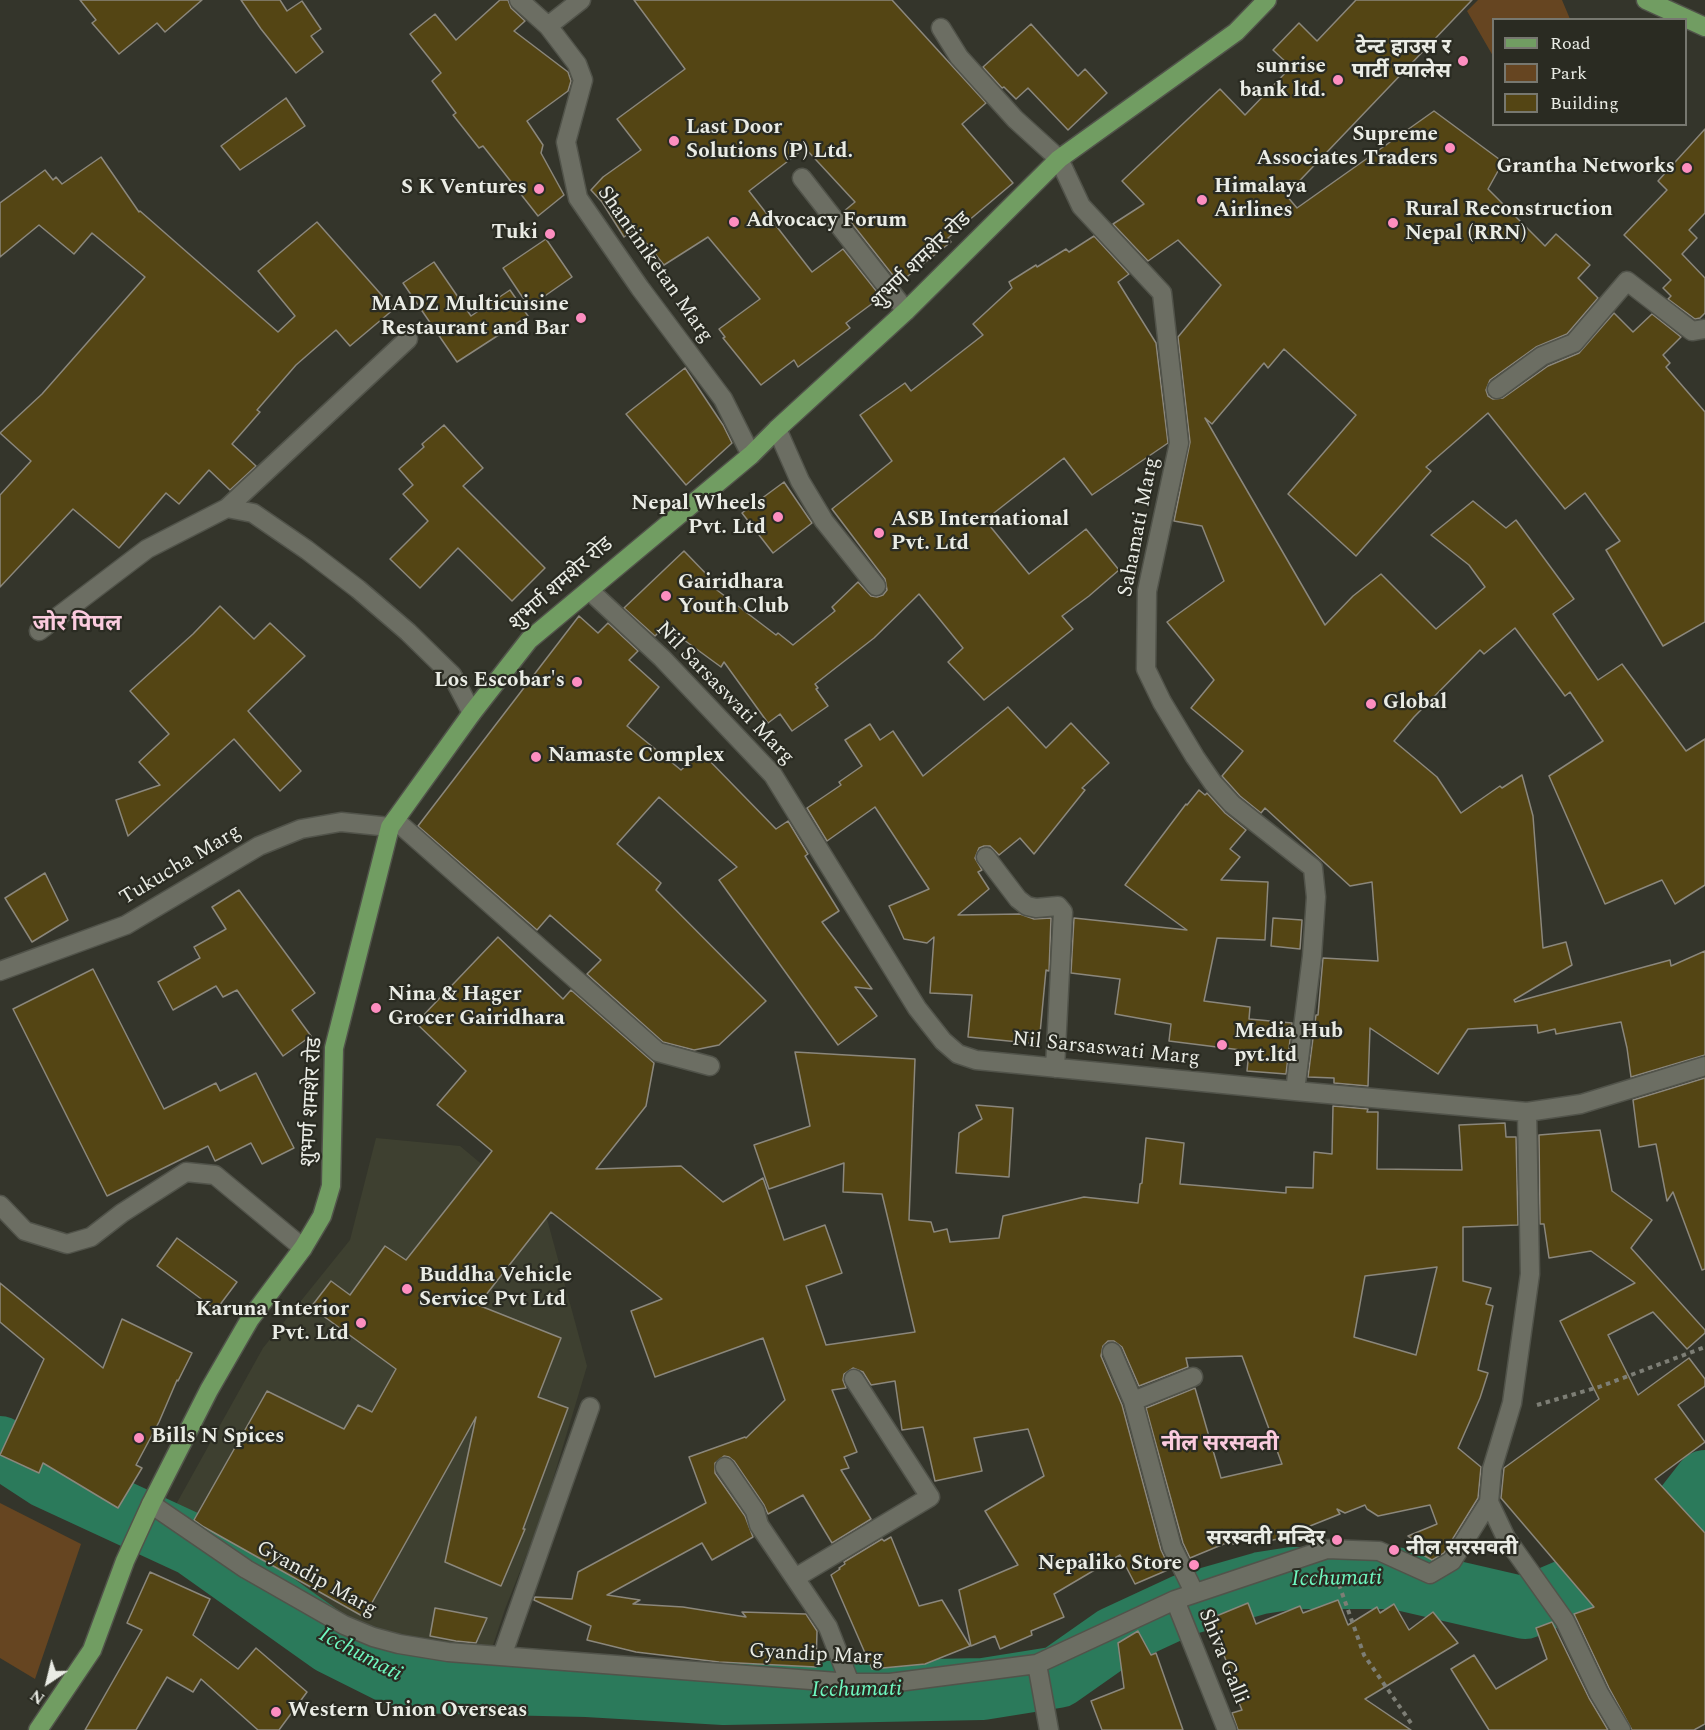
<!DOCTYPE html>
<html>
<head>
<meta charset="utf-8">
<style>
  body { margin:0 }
  #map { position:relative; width:1705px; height:1730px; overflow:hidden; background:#34352b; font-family:Spectral,serif }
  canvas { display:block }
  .legend { position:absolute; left:1492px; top:18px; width:195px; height:108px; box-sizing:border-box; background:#2a2b22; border:2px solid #777870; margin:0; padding:8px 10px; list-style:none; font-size:18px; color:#eaece5 }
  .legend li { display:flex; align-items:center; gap:12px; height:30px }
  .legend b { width:30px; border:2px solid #777870 }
  .north { position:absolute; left:18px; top:1652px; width:60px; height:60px; -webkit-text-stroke:4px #2a2b22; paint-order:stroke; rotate:215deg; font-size:16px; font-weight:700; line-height:24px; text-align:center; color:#eaece5 }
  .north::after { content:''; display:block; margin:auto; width:21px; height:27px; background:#eaece5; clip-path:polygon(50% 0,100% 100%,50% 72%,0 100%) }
</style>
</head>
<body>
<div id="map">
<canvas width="1705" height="1730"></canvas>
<ul class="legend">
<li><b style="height:8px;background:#719d62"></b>Road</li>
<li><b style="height:16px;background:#664521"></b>Park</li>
<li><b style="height:16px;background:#544514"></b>Building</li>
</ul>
<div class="north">N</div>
</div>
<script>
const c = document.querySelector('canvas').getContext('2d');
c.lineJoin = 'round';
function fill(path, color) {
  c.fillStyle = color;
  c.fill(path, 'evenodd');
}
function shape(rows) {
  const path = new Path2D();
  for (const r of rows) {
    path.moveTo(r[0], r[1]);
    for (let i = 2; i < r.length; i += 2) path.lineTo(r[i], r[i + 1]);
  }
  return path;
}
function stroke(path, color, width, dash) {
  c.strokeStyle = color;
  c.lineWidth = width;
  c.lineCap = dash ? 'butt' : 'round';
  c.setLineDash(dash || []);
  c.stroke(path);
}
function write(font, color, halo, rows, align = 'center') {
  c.font = font + ' Spectral,"Noto Sans Devanagari",serif';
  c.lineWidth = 4.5;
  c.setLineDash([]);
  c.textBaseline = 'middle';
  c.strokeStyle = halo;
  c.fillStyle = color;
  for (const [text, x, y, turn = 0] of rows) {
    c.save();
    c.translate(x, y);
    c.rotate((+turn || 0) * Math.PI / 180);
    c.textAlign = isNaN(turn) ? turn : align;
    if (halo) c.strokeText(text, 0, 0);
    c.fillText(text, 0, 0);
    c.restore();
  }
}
fill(shape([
  [376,1138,460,1146,547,1219,587,1366,542,1516,505,1609,490,1654,375,1647,169,1517,263,1348,350,1240]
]), '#3e4030');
fill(shape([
  [1478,0,1562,0,1570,19,1494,20,1493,56,1467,11],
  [0,1503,81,1544,35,1679,0,1658]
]), '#664521');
stroke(shape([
  [0,1447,46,1477,193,1545,331,1643,409,1682,587,1686,724,1694,983,1689,1058,1677,1115,1637,1184,1605,1261,1583,1293,1578,1395,1578,1525,1608,1593,1579,1659,1540,1705,1481]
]), '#2b7a5b', 62);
const building = shape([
  [80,0,202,0,165,32,157,23,119,54,92,23,96,20,80,0],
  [241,0,280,0,287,11,302,1,321,29,311,36,323,52,296,73,261,29,241,0],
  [500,0,508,0,511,8,525,21,514,31,568,72,571,81,568,91,527,121,543,145,541,153,564,195,538,216,483,146,479,148,453,115,456,113,432,81,441,73,410,34,435,14,456,40,500,0],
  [634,0,892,0,986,103,962,124,1013,183,948,238,951,242,899,283,843,212,855,202,805,148,749,191,812,272,843,249,881,297,846,323,850,328,798,367,794,360,761,385,723,338,725,337,719,329,760,299,708,237,664,265,635,229,624,237,602,202,591,190,603,177,641,150,617,119,685,69,634,0],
  [1356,0,1472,0,1286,195,1297,208,1434,111,1503,162,1488,189,1545,246,1556,234,1590,265,1578,278,1598,298,1567,334,1536,347,1490,380,1486,390,1488,396,1493,399,1503,398,1548,366,1579,353,1614,313,1633,332,1652,314,1681,337,1663,355,1670,363,1666,367,1705,412,1705,622,1663,646,1606,550,1620,541,1585,493,1565,509,1488,413,1426,467,1431,471,1356,556,1288,494,1356,415,1284,349,1268,368,1264,363,1212,424,1205,418,1325,625,1353,596,1381,574,1436,629,1485,587,1469,565,1431,535,1473,501,1506,528,1516,520,1574,599,1553,614,1598,680,1622,664,1686,751,1705,739,1705,885,1675,904,1662,880,1605,904,1549,776,1603,741,1570,692,1565,696,1515,628,1484,654,1480,650,1414,717,1394,741,1437,777,1461,813,1500,786,1502,788,1522,775,1533,816,1543,948,1566,942,1572,965,1514,1000,1515,1002,1670,960,1671,966,1705,951,1705,1055,1631,1077,1627,1048,1621,1022,1556,1034,1555,1029,1538,1033,1537,1025,1468,1029,1438,1074,1370,1028,1368,1086,1334,1083,1334,1078,1308,1077,1316,1015,1318,1015,1323,958,1378,961,1372,882,1350,886,1265,808,1261,813,1240,796,1222,776,1243,751,1191,708,1214,680,1167,622,1224,581,1202,526,1174,521,1190,442,1178,337,1221,285,1178,240,1148,261,1113,224,1144,204,1122,181,1220,89,1245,115,1291,67,1273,50,1299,23,1317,41,1356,0],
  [1031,24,1078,76,1085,69,1107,93,1068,130,1028,88,1016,99,1004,87,1002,88,983,67,1031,24],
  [286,98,305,126,240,170,221,146,286,98],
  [1705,129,1705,213,1689,230,1697,238,1682,254,1705,278,1705,313,1700,318,1695,319,1668,299,1671,296,1663,288,1671,280,1624,235,1667,190,1658,181,1705,129],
  [101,157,139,212,140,211,278,332,295,316,258,271,317,222,394,309,350,346,336,330,296,365,257,410,260,412,232,444,256,466,230,490,209,470,179,504,166,493,119,548,73,509,0,587,0,495,31,461,0,433,42,394,145,277,92,233,74,254,39,225,0,257,0,203,45,170,53,180,56,177,62,184,101,157],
  [1094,236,1129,274,1118,282,1156,343,1168,443,1092,495,1064,458,985,520,1029,574,1086,529,1119,570,1089,596,1062,616,1073,629,984,700,948,662,963,648,919,594,874,638,815,684,818,688,816,689,828,706,792,731,780,714,768,723,724,662,721,667,665,626,655,636,624,608,684,551,713,581,709,584,776,635,778,633,793,645,835,611,832,607,858,582,871,596,877,597,883,595,887,590,885,579,832,509,892,461,860,415,905,383,911,391,983,335,973,324,1012,288,1009,282,1036,265,1037,267,1066,249,1069,252,1094,236],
  [546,239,572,277,529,307,503,268,546,239],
  [434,262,471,316,510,290,528,316,457,362,403,283,434,262],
  [685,368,723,425,732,443,686,485,626,414,685,368],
  [444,425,483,468,463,486,545,568,512,601,458,548,420,588,390,559,428,521,403,494,413,485,399,469,424,447,422,444,444,425],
  [784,482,812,523,773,553,742,513,784,482],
  [220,606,254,639,270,623,305,656,248,711,301,771,280,791,234,739,128,836,116,800,160,785,139,762,169,734,130,691,193,634,220,606],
  [579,616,598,633,608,623,638,651,629,660,659,687,627,726,681,770,701,752,776,829,788,821,808,854,805,856,839,911,822,922,872,989,855,987,877,1016,838,1045,719,880,737,867,659,797,617,844,661,883,656,890,766,1001,719,1045,694,1050,663,1042,587,974,601,960,550,915,537,930,418,826,579,616],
  [1008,707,1046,748,1071,723,1109,763,1082,788,1085,790,1034,854,1020,838,999,855,990,846,984,846,979,848,975,858,982,870,978,872,989,889,958,915,1020,914,1034,919,1051,918,1049,971,1046,970,1039,1044,968,1037,972,995,930,993,934,937,927,943,904,939,889,906,929,889,875,807,827,841,807,808,841,785,839,782,862,766,845,740,870,724,880,740,893,731,923,776,1008,707],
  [1199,790,1205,795,1207,793,1225,813,1246,830,1230,849,1240,857,1221,880,1268,882,1265,940,1217,938,1204,1001,1250,1007,1249,1019,1292,1023,1286,1074,1247,1071,1249,1051,1169,1041,1171,1024,1115,1014,1120,979,1071,973,1074,918,1187,930,1125,885,1186,804,1187,805,1199,790],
  [45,873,68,920,32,942,5,898,45,873],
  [239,890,315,993,292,1010,311,1036,283,1056,237,990,223,997,216,986,173,1010,158,982,200,958,194,947,226,929,212,907,239,890],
  [1273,918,1302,920,1300,949,1271,946,1273,918],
  [498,937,563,999,571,990,654,1063,646,1106,596,1169,681,1166,723,1202,763,1178,784,1240,825,1225,842,1273,806,1286,826,1345,915,1332,882,1194,843,1192,844,1163,769,1189,754,1145,810,1126,795,1052,915,1059,909,1220,931,1222,934,1232,947,1229,950,1242,999,1238,1003,1216,1084,1197,1138,1203,1140,1184,1142,1183,1146,1138,1184,1143,1180,1184,1286,1193,1286,1187,1313,1188,1314,1152,1332,1154,1333,1106,1368,1109,1367,1112,1378,1112,1377,1169,1462,1170,1459,1125,1505,1123,1506,1137,1516,1137,1518,1225,1463,1227,1463,1281,1491,1288,1486,1304,1493,1306,1478,1370,1488,1373,1480,1398,1458,1448,1481,1467,1478,1498,1444,1553,1432,1560,1418,1552,1422,1545,1408,1536,1437,1524,1430,1505,1378,1516,1367,1509,1365,1505,1345,1513,1337,1509,1340,1514,1310,1526,1312,1531,1260,1543,1249,1543,1248,1539,1233,1544,1231,1541,1190,1558,1183,1543,1146,1408,1195,1388,1221,1478,1282,1464,1242,1356,1186,1358,1188,1367,1139,1386,1122,1347,1114,1341,1108,1341,1103,1346,1101,1356,1122,1405,1161,1550,1170,1569,1135,1584,1120,1555,1054,1594,1064,1617,1031,1631,1032,1635,1000,1649,995,1636,971,1646,959,1590,1018,1565,985,1511,1044,1476,1028,1429,974,1438,982,1471,935,1481,923,1427,902,1430,895,1381,871,1385,863,1372,853,1368,844,1374,843,1380,846,1388,832,1390,857,1452,844,1457,849,1468,841,1470,871,1519,832,1543,803,1495,768,1514,764,1505,734,1461,729,1457,724,1456,715,1463,715,1473,745,1516,753,1537,712,1560,702,1543,607,1595,640,1600,633,1604,683,1607,746,1617,742,1612,806,1614,817,1631,816,1667,719,1662,636,1652,587,1640,591,1626,534,1600,535,1597,572,1599,578,1572,706,1503,689,1457,745,1437,746,1438,785,1400,763,1338,655,1377,631,1311,662,1299,551,1212,478,1305,561,1338,538,1397,568,1408,523,1529,525,1529,501,1586,445,1562,476,1417,364,1617,204,1527,194,1520,267,1391,344,1429,358,1405,372,1412,396,1369,311,1307,331,1281,350,1295,385,1246,406,1260,492,1151,437,1105,466,1071,416,1023,498,937],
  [1437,1267,1416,1355,1354,1337,1365,1276,1437,1267],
  [93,969,164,1109,216,1083,220,1091,256,1073,294,1148,262,1164,251,1143,215,1161,208,1146,107,1196,13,1009,93,969],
  [1705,1078,1705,1269,1702,1270,1673,1192,1667,1201,1656,1144,1639,1147,1633,1100,1705,1078],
  [976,1105,1013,1108,1009,1177,956,1173,959,1133,982,1119,976,1105],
  [1600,1130,1612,1191,1652,1220,1631,1248,1705,1330,1705,1333,1687,1349,1653,1312,1608,1335,1638,1395,1689,1358,1705,1379,1705,1386,1678,1405,1705,1442,1655,1479,1705,1533,1705,1724,1694,1730,1632,1730,1609,1688,1574,1614,1594,1607,1501,1498,1504,1468,1599,1399,1560,1321,1635,1283,1591,1251,1549,1258,1544,1224,1540,1224,1539,1135,1600,1130],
  [177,1238,237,1282,216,1310,157,1266,177,1238],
  [0,1283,103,1368,122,1319,192,1353,178,1381,177,1380,159,1422,136,1465,142,1468,118,1508,43,1463,39,1473,0,1455,44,1359,0,1322,0,1283],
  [891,1537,919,1606,942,1600,970,1646,925,1664,872,1669,831,1575,840,1569,839,1568,845,1564,844,1562,882,1539,884,1541,891,1537],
  [150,1572,210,1599,193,1635,238,1669,256,1648,307,1692,279,1730,258,1730,201,1679,193,1692,167,1677,136,1730,85,1730,142,1630,127,1623,150,1572],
  [1338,1600,1348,1625,1377,1607,1380,1613,1394,1604,1409,1630,1433,1612,1458,1643,1365,1699,1411,1730,1238,1730,1232,1713,1242,1710,1230,1681,1234,1680,1209,1619,1248,1603,1256,1624,1300,1606,1303,1613,1338,1600],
  [435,1608,487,1618,476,1643,456,1641,430,1636,435,1608],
  [1552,1622,1589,1698,1608,1730,1489,1730,1451,1669,1474,1655,1496,1689,1547,1659,1536,1628,1552,1622],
  [1138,1631,1151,1655,1156,1653,1183,1730,1102,1730,1091,1701,1124,1688,1118,1643,1138,1631]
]);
fill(building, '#544514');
stroke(building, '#8b877c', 1.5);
const minor = shape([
  [519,0,548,26,577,64,583,80,566,142,578,198,640,288,723,399,751,455],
  [548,26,581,0],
  [941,28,959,57,1015,119,1059,159,1081,206,1162,293,1179,443,1147,591,1146,669,1162,702,1195,757,1213,783,1232,804,1313,868,1316,897,1312,956,1295,1091],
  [802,178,906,311],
  [1497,389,1542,356,1574,343,1627,281,1692,331,1705,329],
  [777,429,800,481,824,521,876,586],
  [227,508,408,339],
  [589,590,662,658,773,775,917,1008,943,1041,958,1054,976,1060,1295,1091,1527,1112,1530,1274,1512,1403,1492,1469,1489,1502,1506,1538,1565,1621,1599,1693,1621,1730],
  [39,631,147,549,227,508,253,513,307,550,358,589,408,632,452,675,472,713],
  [395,820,658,1052,710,1066],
  [986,857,1018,899,1027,906,1036,908,1058,906,1063,912,1055,1068],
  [0,971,126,925,259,846,301,829,341,822,390,827],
  [1527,1112,1581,1104,1705,1066],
  [0,1205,25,1231,67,1244,91,1237,122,1213,186,1172,215,1175,303,1248],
  [1112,1352,1133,1401,1172,1547,1194,1592],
  [1133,1401,1193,1377],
  [725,1467,755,1511,759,1525,828,1627,850,1683],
  [151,1504,246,1569,344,1625,373,1637,399,1644,448,1652,850,1683,890,1683,1037,1664,1175,1600,1327,1549,1379,1551,1430,1574,1452,1561,1489,1502],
  [795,1578,930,1497,854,1379],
  [1175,1600,1227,1730],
  [502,1656,590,1407],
  [1037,1664,1049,1730]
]);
const major = shape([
  [1646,0,1705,27],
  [38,1730,92,1650,125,1561,151,1504,209,1390,250,1319,303,1248,322,1216,331,1186,334,1048,390,827,395,820,472,713,529,640,751,455,777,429,906,311,1059,159,1236,32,1267,0]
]);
stroke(minor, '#51534a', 21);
stroke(major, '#51534a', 21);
stroke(shape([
  [1537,1405,1599,1387,1705,1347],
  [1336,1576,1364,1655,1413,1726]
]), '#7d7e75', 4, [4.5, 4.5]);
stroke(minor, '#6c6e63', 18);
stroke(major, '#719d62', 18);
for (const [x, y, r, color] of [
  [1463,61,6,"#fd8ec0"],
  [1338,80,6,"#fd8ec0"],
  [674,141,6,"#fd8ec0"],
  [1450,148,6,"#fd8ec0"],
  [1687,168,6,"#fd8ec0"],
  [539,189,6,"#fd8ec0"],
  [1202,200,6,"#fd8ec0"],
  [734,222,6,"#fd8ec0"],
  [1393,223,6,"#fd8ec0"],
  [550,234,6,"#fd8ec0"],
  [581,318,6,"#fd8ec0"],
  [778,517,6,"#fd8ec0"],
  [879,533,6,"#fd8ec0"],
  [666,596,6,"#fd8ec0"],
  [577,682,6,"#fd8ec0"],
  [1371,704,6,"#fd8ec0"],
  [536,757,6,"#fd8ec0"],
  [376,1008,6,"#fd8ec0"],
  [1222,1045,6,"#fd8ec0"],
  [407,1289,6,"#fd8ec0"],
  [361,1323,6,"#fd8ec0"],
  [139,1438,6,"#fd8ec0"],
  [1337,1540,6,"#fd8ec0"],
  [1394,1550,6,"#fd8ec0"],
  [1194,1565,6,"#fd8ec0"],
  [276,1712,6,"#fd8ec0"]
]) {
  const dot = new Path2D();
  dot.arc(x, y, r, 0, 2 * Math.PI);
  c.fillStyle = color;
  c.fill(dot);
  stroke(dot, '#2a2b22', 2);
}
write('bold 21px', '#eaece5', '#2a2b22', [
  ["टेन्ट हाउस र",1451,49,"right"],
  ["पार्टी प्यालेस",1451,73,"right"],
  ["sunrise",1326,68,"right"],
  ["bank ltd.",1326,92,"right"],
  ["Last Door",686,129],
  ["Solutions (P) Ltd.",686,153],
  ["Supreme",1438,136,"right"],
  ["Associates Traders",1438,160,"right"],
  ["Grantha Networks",1675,168,"right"],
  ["Himalaya",1214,188],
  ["Airlines",1214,212],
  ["S K Ventures",527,189,"right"],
  ["Rural Reconstruction",1405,211],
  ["Nepal (RRN)",1405,235],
  ["Advocacy Forum",746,222],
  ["Tuki",538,234,"right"],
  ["MADZ Multicuisine",569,306,"right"],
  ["Restaurant and Bar",569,330,"right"],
  ["Nepal Wheels",766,505,"right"],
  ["Pvt. Ltd",766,529,"right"],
  ["ASB International",891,521],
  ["Pvt. Ltd",891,545],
  ["Gairidhara",678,584],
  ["Youth Club",678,608],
  ["Los Escobar's",565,682,"right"],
  ["Global",1383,704],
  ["Namaste Complex",548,757],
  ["Nina & Hager",388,996],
  ["Grocer Gairidhara",388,1020],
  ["Media Hub",1234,1033],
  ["pvt.ltd",1234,1057],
  ["Buddha Vehicle",419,1277],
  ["Service Pvt Ltd",419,1301],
  ["Karuna Interior",349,1311,"right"],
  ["Pvt. Ltd",349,1335,"right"],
  ["Bills N Spices",151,1438],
  ["सरस्वती मन्दिर",1325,1540,"right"],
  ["नील सरसवती",1406,1550],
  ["Nepaliko Store",1182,1565,"right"],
  ["Western Union Overseas",288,1712]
], 'left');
write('21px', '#eaece5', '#2a2b22', [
  ["शुभर्ण शमशेर रोड",922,262,-44],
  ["Shantiniketan Marg",654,265,55],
  ["Sahamati Marg",1140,527,-79],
  ["शुभर्ण शमशेर रोड",562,585,-41],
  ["Nil Sarsaswati Marg",724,694,46],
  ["Tukucha Marg",181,866,-31],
  ["Nil Sarsaswati Marg",1106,1050,6],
  ["शुभर्ण शमशेर रोड",313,1102,-87],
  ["Gyandip Marg",316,1580,29],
  ["Gyandip Marg",816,1656,3],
  ["Shiva Galli",1222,1657,68]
]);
write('bold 22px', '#fbcbde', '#2a2b22', [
  ["जोर पिपल",77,626],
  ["नील सरसवती",1220,1446]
]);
write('italic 22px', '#6ff8c0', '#2a2b22', [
  ["Icchumati",1337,1580,-1],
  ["Icchumati",360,1656,28],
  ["Icchumati",857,1691,-1]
]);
</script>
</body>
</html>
